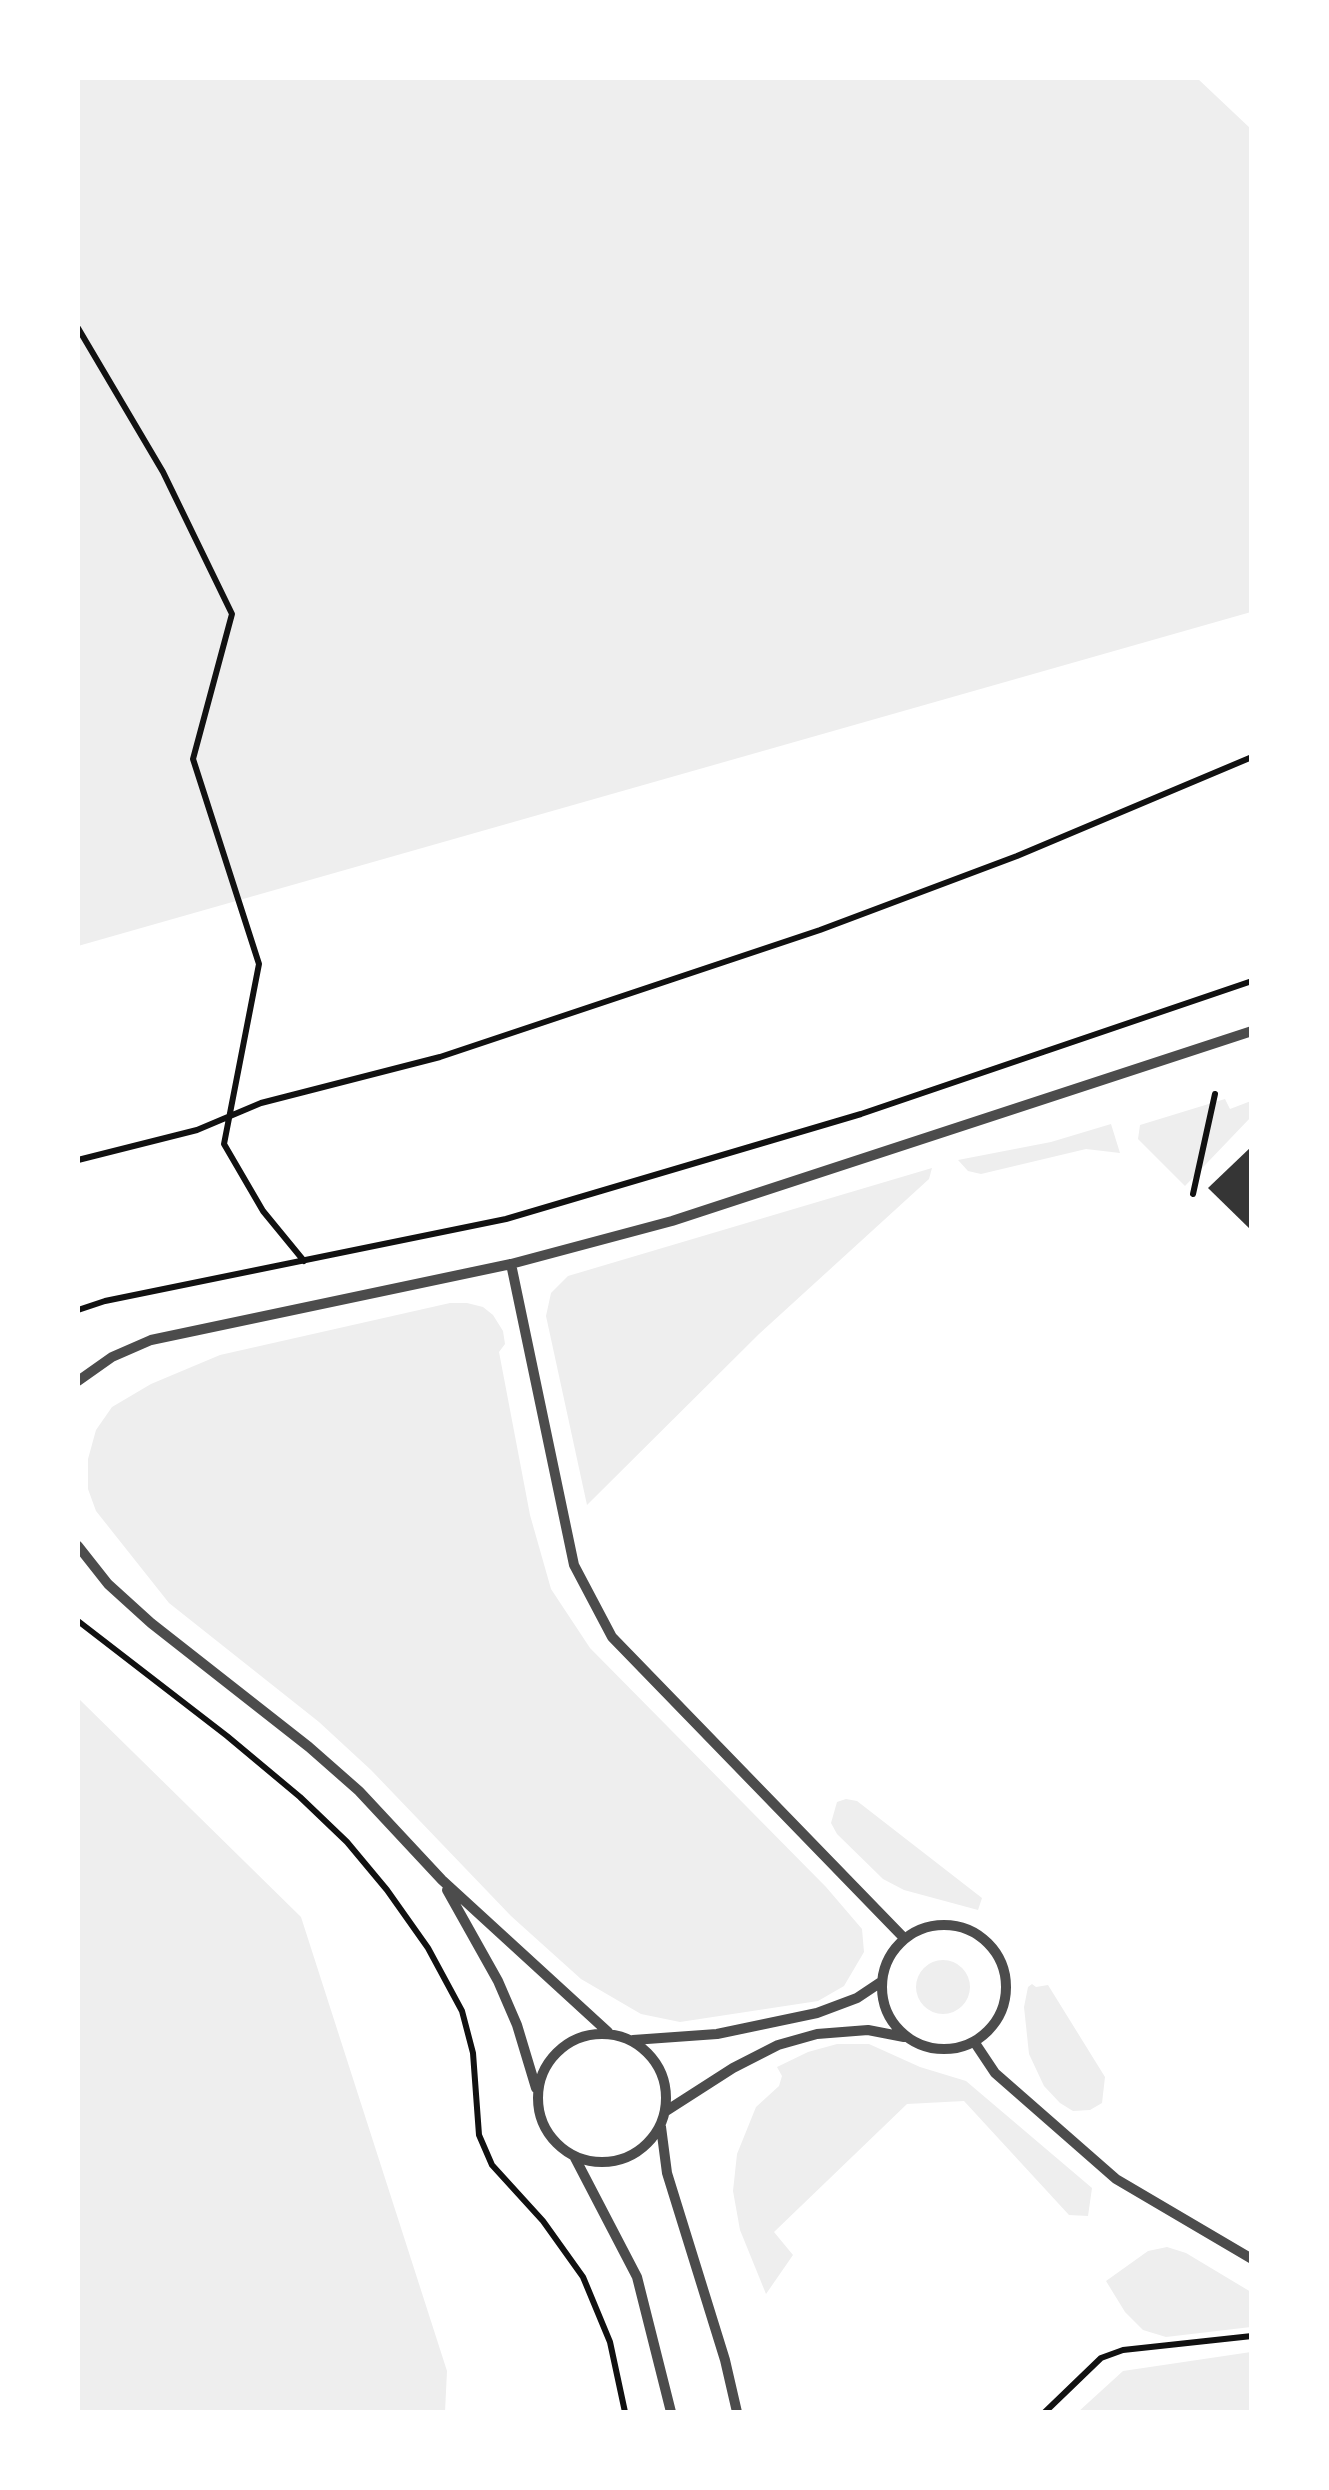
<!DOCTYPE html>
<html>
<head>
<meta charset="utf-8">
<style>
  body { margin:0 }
  #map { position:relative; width:1329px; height:2490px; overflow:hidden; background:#fff; font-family:"Libre Baskerville",serif }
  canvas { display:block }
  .frame { position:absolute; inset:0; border:80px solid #fff; pointer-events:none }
</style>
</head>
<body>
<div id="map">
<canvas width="1329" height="2490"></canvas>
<div class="frame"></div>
</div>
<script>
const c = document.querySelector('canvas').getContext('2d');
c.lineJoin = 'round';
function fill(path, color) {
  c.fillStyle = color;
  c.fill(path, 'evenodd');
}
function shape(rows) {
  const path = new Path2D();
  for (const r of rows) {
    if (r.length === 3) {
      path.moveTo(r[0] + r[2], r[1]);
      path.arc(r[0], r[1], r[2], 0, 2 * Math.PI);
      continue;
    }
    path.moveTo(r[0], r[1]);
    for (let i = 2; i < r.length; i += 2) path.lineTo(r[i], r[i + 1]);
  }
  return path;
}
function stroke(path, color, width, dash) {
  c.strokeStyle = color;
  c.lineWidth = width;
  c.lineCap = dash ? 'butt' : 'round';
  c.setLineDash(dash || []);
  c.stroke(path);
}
fill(shape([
  [78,78,1197,78,1251,129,1251,612,78,946],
  [1225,1099,1230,1109,1251,1101,1251,1117,1185,1186,1138,1139,1140,1125],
  [1111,1124,1120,1153,1086,1149,981,1174,968,1171,958,1160,1051,1142],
  [932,1168,929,1179,759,1334,587,1505,546,1316,551,1293,568,1276],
  [450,1303,467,1303,483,1307,493,1315,503,1331,505,1344,499,1352,530,1515,551,1589,590,1648,826,1887,862,1929,864,1952,844,1986,818,2001,680,2022,641,2014,581,1979,511,1916,371,1770,319,1722,169,1603,96,1511,88,1489,88,1459,96,1430,112,1407,151,1384,220,1355],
  [78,1698,301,1917,447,2371,445,2412,78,2412],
  [846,1799,857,1801,982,1898,978,1910,904,1890,883,1879,837,1834,831,1823,837,1802],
  [943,1987,27],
  [1032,1984,1036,1987,1048,1985,1105,2077,1102,2103,1090,2110,1073,2111,1060,2103,1044,2086,1029,2054,1024,2007,1028,1987],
  [837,2044,869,2044,920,2067,966,2081,1092,2188,1088,2216,1069,2215,964,2101,907,2104,774,2232,793,2255,766,2294,740,2230,733,2191,737,2154,756,2107,779,2086,782,2076,777,2067,808,2052],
  [1167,2247,1186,2253,1251,2292,1251,2327,1166,2337,1143,2330,1125,2312,1106,2281,1148,2251],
  [1251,2352,1251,2412,1078,2412,1123,2371]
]), '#eee');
fill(shape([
  [1252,1146,1252,1231,1208,1188]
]), '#353535');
stroke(shape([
  [78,328,163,472,232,614,193,759,259,964,224,1144,263,1211,304,1261],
  [78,1160,197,1130,261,1103,440,1057,820,930,1017,856,1252,757],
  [1193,1194,1215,1094],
  [78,1310,105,1301,506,1219,861,1114,1252,981],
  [78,1621,227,1736,300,1797,347,1842,387,1890,428,1948,462,2011,473,2053,479,2135,492,2165,543,2221,583,2277,610,2342,625,2412],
  [1045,2412,1101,2358,1123,2350,1252,2336]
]), '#111', 6);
stroke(shape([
  [511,1264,574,1565,612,1637,904,1938],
  [78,1381,112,1357,151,1340,511,1264,672,1221,1252,1031],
  [78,1546,108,1584,151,1623,309,1747,359,1791,442,1880,608,2032],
  [447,1890,498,1981,517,2025,536,2088],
  [944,1987,62],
  [602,2098,64],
  [633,2040,717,2034,817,2013,857,1998,881,1982],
  [975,2043,995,2073,1116,2179,1252,2259],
  [666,2111,733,2068,778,2045,817,2034,868,2030,904,2037],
  [661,2127,667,2173,725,2360,737,2412],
  [574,2156,637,2277,671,2412]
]), '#4c4c4c', 10);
</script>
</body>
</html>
